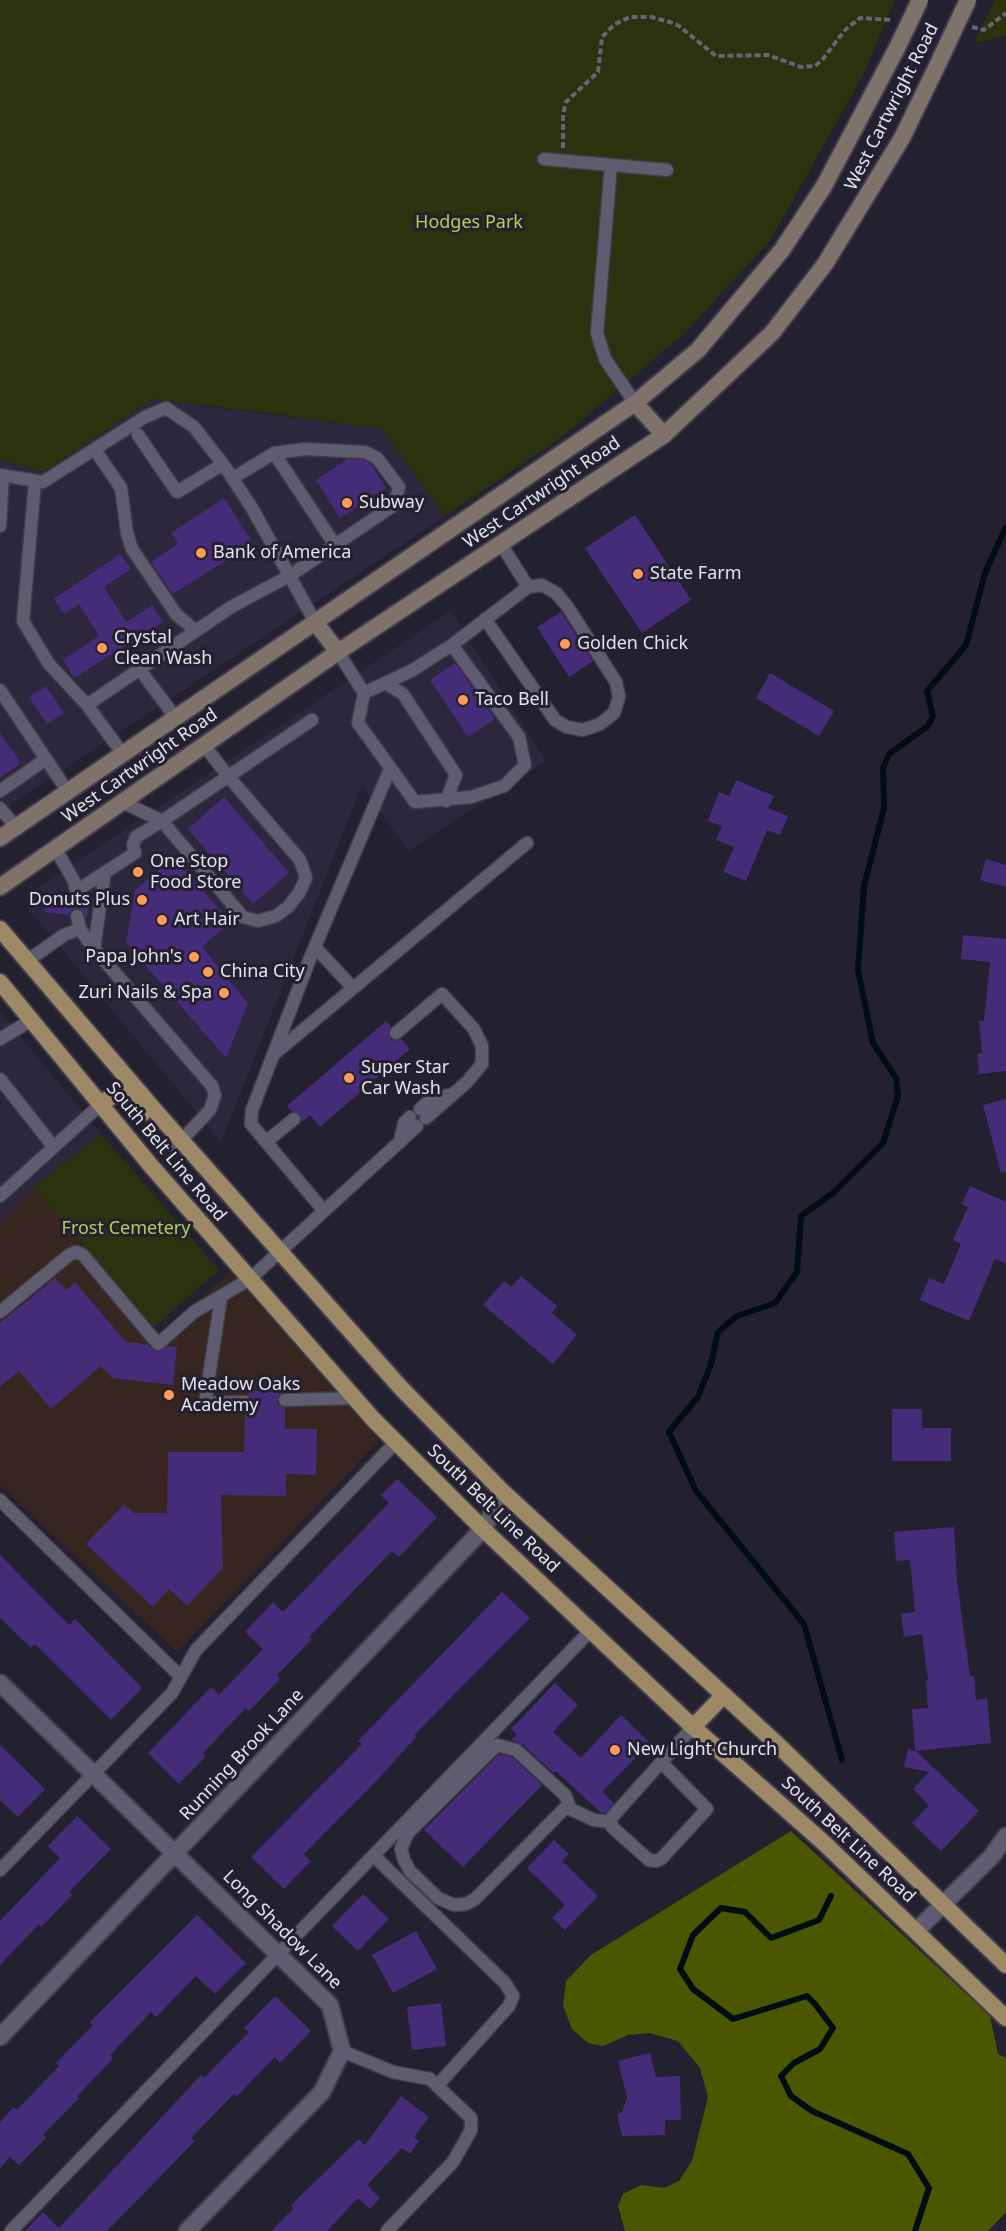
<!DOCTYPE html>
<html>
<head>
<meta charset="utf-8">
<style>
  body { margin:0 }
  canvas { display:block; background:#232030 }
</style>
</head>
<body>
<canvas width="1006" height="2231"></canvas>
<script>
const c = document.querySelector('canvas').getContext('2d');
c.lineJoin = 'round';
function fill(path, color) {
  c.fillStyle = color;
  c.fill(path, 'evenodd');
}
function shape(rows) {
  const path = new Path2D();
  for (const r of rows) {
    path.moveTo(r[0], r[1]);
    for (let i = 2; i < r.length; i += 2) path.lineTo(r[i], r[i + 1]);
  }
  return path;
}
function stroke(path, color, width, dash) {
  c.strokeStyle = color;
  c.lineWidth = width;
  c.lineCap = dash ? 'butt' : 'round';
  c.setLineDash(dash || []);
  c.stroke(path);
}
function write(font, color, halo, rows, align = 'center') {
  c.font = font + ' "Noto Sans",sans-serif';
  c.lineWidth = 6;
  c.setLineDash([]);
  c.textBaseline = 'middle';
  c.strokeStyle = halo;
  c.fillStyle = color;
  for (const [text, x, y, turn = 0] of rows) {
    c.save();
    c.translate(x, y);
    c.rotate((+turn || 0) * Math.PI / 180);
    c.textAlign = isNaN(turn) ? turn : align;
    if (halo) c.strokeText(text, 0, 0);
    c.fillText(text, 0, 0);
    c.restore();
  }
}
fill(shape([
  [152,399,382,429,445,516,0,812,0,460,44,472],
  [451,611,546,761,408,851,362,785,221,1142,27,907,27,895],
  [0,1012,101,1134,33,1188,0,1223]
]), '#2c273d');
fill(shape([
  [33,1188,160,1334,230,1272,379,1441,177,1652,0,1485,0,1223]
]), '#37251f');
fill(shape([
  [0,0,895,0,863,75,771,239,686,332,562,437,445,516,382,429,267,413,152,399,44,472,0,460],
  [995,0,1006,0,1006,36,974,43],
  [101,1134,219,1270,154,1327,33,1188]
]), '#2b320e');
fill(shape([
  [791,1831,990,2016,998,2054,1006,2058,1006,2212,988,2231,625,2231,618,2206,623,2194,641,2185,664,2188,679,2181,692,2161,708,2097,700,2068,678,2041,650,2033,628,2035,603,2046,588,2043,572,2029,563,2006,566,1981,591,1955]
]), '#4a5700');
stroke(shape([
  [842,1760,804,1624,696,1491,669,1432,698,1397,711,1364,718,1332,737,1316,775,1303,797,1272,801,1216,833,1193,883,1143,898,1096,896,1078,873,1043,858,970,864,886,884,808,883,768,889,754,928,726,933,716,927,691,966,645,985,573,1006,527],
  [831,1896,819,1920,771,1938,745,1912,721,1908,693,1935,680,1969,693,1989,733,2019,807,1996,815,2004,833,2028,820,2049,794,2063,781,2076,791,2096,812,2111,908,2154,929,2188,915,2231]
]), '#010d13', 6);
fill(shape([
  [348,459,363,460,371,464,386,488,340,518,316,480],
  [224,498,253,543,173,594,151,562,178,544,171,533],
  [635,515,691,600,642,633,585,548],
  [120,554,131,569,104,587,126,622,152,605,163,622,74,678,63,660,99,636,79,604,64,614,54,599],
  [561,612,593,661,569,677,537,627],
  [455,663,495,719,468,737,430,680],
  [770,673,834,711,819,736,756,698],
  [46,686,64,713,47,724,29,697],
  [0,733,21,763,0,778],
  [736,780,774,796,768,808,788,816,780,835,767,830,746,881,723,872,734,847,716,840,722,826,708,821,719,792,729,796],
  [224,797,289,873,253,904,188,829],
  [174,857,230,922,202,947,248,1003,226,1058,126,943,135,890],
  [986,859,1006,865,1006,887,980,880],
  [47,891,68,894,75,903,82,901,85,896,89,897,87,918,79,908,72,910,69,915,45,912],
  [963,935,1006,939,1006,1071,979,1074,977,1054,982,1053,979,1021,984,1021,990,962,961,959],
  [386,1021,391,1027,388,1034,390,1039,397,1041,401,1039,410,1049,320,1127,310,1115,302,1122,300,1113,291,1111,287,1106],
  [1006,1099,1006,1172,1001,1173,983,1105],
  [970,1186,1006,1202,1006,1264,995,1259,969,1321,920,1300,929,1278,944,1284,961,1244,953,1240,968,1207,962,1204],
  [521,1276,557,1306,552,1313,577,1335,553,1364,483,1305,504,1281,511,1287],
  [55,1278,66,1290,75,1282,126,1342,147,1344,156,1352,168,1346,177,1347,173,1385,112,1378,101,1366,51,1409,19,1371,0,1387,0,1323],
  [246,1390,286,1391,277,1400,278,1405,285,1408,285,1429,317,1429,316,1475,286,1474,286,1496,221,1495,223,1568,187,1606,169,1589,153,1607,86,1544,124,1504,134,1513,167,1513,168,1452,244,1452,245,1410,253,1402],
  [892,1409,922,1409,922,1428,951,1428,951,1461,892,1461],
  [397,1479,437,1517,399,1557,392,1551,309,1637,312,1639,277,1675,280,1679,249,1711,246,1708,203,1753,206,1756,179,1784,148,1753,211,1687,219,1695,263,1649,245,1632,273,1602,283,1612,389,1503,381,1495],
  [954,1527,957,1581,970,1676,974,1676,976,1700,987,1698,991,1743,915,1751,912,1709,928,1708,926,1681,928,1680,922,1634,904,1637,901,1614,915,1612,910,1560,896,1561,894,1532],
  [0,1555,69,1625,75,1619,142,1688,111,1720,35,1644,31,1648,0,1618],
  [502,1592,530,1618,414,1735,416,1737,381,1776,304,1854,311,1861,284,1889,251,1857,362,1744,358,1741],
  [555,1683,578,1705,553,1732,581,1758,621,1715,650,1743,602,1792,614,1803,605,1813,600,1812,556,1771,554,1773,522,1744,512,1740,517,1734,511,1729],
  [0,1745,45,1789,18,1817,0,1800],
  [908,1749,917,1752,979,1811,941,1851,912,1823,929,1805,913,1789,929,1772,904,1767],
  [499,1754,512,1757,542,1785,463,1867,424,1830],
  [77,1816,111,1849,69,1892,72,1895,41,1927,39,1924,0,1965,0,1921,60,1858,48,1846],
  [554,1840,569,1854,562,1861,598,1896,565,1930,552,1918,565,1905,527,1868],
  [363,1894,389,1919,358,1951,332,1926],
  [197,1915,246,1963,215,1994,196,1976,156,2017,151,2012,110,2055,113,2059,77,2096,79,2098,43,2135,46,2138,19,2165,10,2157,0,2168,0,2122,14,2107,17,2110,59,2066,56,2063,93,2025,90,2022],
  [416,1931,437,1969,393,1993,372,1955],
  [275,1996,311,2031,280,2063,275,2057,236,2097,234,2094,191,2138,195,2141,107,2231,25,2231,43,2212,59,2228,201,2075,204,2078,249,2032,244,2028],
  [441,2003,446,2046,412,2050,407,2007],
  [650,2053,656,2077,680,2076,681,2120,665,2120,665,2135,622,2136,617,2114,622,2112,627,2098,618,2061],
  [401,2096,429,2117,414,2137,419,2141,410,2154,402,2148,367,2185,380,2198,370,2209,358,2198,327,2231,271,2231,294,2208,291,2205,359,2139,365,2145]
]), '#442c79');
const service = shape([
  [544,159,667,170],
  [611,165,597,333,605,359,635,403],
  [138,435,177,492,223,464],
  [95,450,121,488,127,533,132,549,176,614,196,631],
  [274,453,335,545],
  [0,475,43,482,145,417,166,408,194,427,223,464,252,508,315,622],
  [35,481,23,621,49,664,87,705],
  [0,526,3,476],
  [485,619,555,720,567,727,583,730,600,724,614,713,619,697,616,682,567,606,556,593,542,585,528,587,501,544],
  [452,645,528,587],
  [338,652,364,693,358,723,415,802,471,797,504,786,525,765,519,737,452,645,411,671,364,693],
  [140,670,176,718],
  [385,683,403,694,456,775,446,801],
  [0,690,68,792],
  [123,754,87,705,231,607,291,575,394,505,399,487,377,458,365,452,305,449,274,453,233,478],
  [0,791,46,759],
  [122,802,162,821,312,720],
  [0,808,16,827],
  [55,848,74,881,77,895],
  [76,891,135,853,133,845,136,837,162,821,243,917,258,921,276,916,289,906,299,893,306,878,300,860,228,776,204,745],
  [77,916,80,929,91,945,212,1086,215,1095,210,1110,175,1147],
  [315,947,353,988],
  [94,949,105,872],
  [27,961,64,935,80,929],
  [396,1033,442,994,474,1029,482,1046,482,1064,467,1082,426,1118],
  [0,1039,30,1021],
  [273,1055,527,843],
  [0,1079,53,1146],
  [420,1109,429,1101,448,1095],
  [266,1142,294,1119],
  [400,1142,404,1123,410,1117],
  [0,1196,101,1104],
  [324,1211,417,1126],
  [221,1297,205,1403,245,1402],
  [0,1312,69,1255,76,1252,83,1255,158,1344,194,1312,250,1279,324,1211,251,1124,252,1110,311,956,390,769],
  [285,1400,355,1398],
  [0,1500,181,1677],
  [661,1762,707,1809,661,1859,656,1861,649,1860,612,1827,611,1822,612,1817,693,1727],
  [570,1807,565,1795,516,1750,497,1745,408,1833,401,1849,404,1860,410,1871,438,1898,454,1905,466,1904,475,1899,566,1807,594,1820,611,1822],
  [374,1856,505,1983,513,1996,509,2006,437,2086],
  [0,1870,172,1693,196,1650,396,1442],
  [342,2051,393,2072,430,2079,471,2118,471,2130,453,2162,387,2231],
  [11,2231,591,1630]
]);
const minor = shape([
  [0,1683,330,2005,342,2051,322,2092,187,2231],
  [917,1930,992,1856,1006,1836],
  [0,2037,483,1529,504,1493]
]);
const secondary = shape([
  [635,403,664,435],
  [315,622,338,652],
  [0,838,635,403,698,350,782,250,824,186,897,48],
  [0,887,338,652,664,435,772,333,825,264,902,138,938,64]
]);
const primary = shape([
  [0,929,157,1113,401,1388,504,1493,777,1744,1006,1965],
  [0,982,152,1167,373,1419,483,1529,693,1727,823,1842,1006,2018],
  [101,1104,112,1096,121,1094,129,1097,143,1113],
  [693,1727,724,1695]
]);
stroke(service, '#413d4b', 15);
stroke(minor, '#413d4b', 20);
stroke(secondary, '#413d4b', 20);
stroke(primary, '#413d4b', 20);
stroke(shape([
  [972,27,984,30,1006,13],
  [563,148,563,115,566,102,598,72,602,37,615,24,630,17,651,17,670,22,679,26,716,56,768,55,801,67,815,66,823,59,845,30,860,18,893,20]
]), '#666372', 4, [6, 3]);
stroke(service, '#605c70', 12);
stroke(minor, '#605c70', 16);
stroke(secondary, '#7f726a', 16);
stroke(primary, '#9d8965', 16);
const secondaryBridge = shape([
  [897,48,920,0],
  [938,64,968,0]
]);
stroke(secondaryBridge, '#413d4b', 20, []);
stroke(secondaryBridge, '#7f726a', 16);
for (const [x, y, r, color] of [
  [347,503,6,"#fe9b58"],
  [201,553,6,"#fe9b58"],
  [638,574,6,"#fe9b58"],
  [565,644,6,"#fe9b58"],
  [102,648,6,"#fe9b58"],
  [463,700,6,"#fe9b58"],
  [138,872,6,"#fe9b58"],
  [142,900,6,"#fe9b58"],
  [162,920,6,"#fe9b58"],
  [194,957,6,"#fe9b58"],
  [208,972,6,"#fe9b58"],
  [224,993,6,"#fe9b58"],
  [349,1078,6,"#fe9b58"],
  [169,1395,6,"#fe9b58"],
  [615,1750,6,"#fe9b58"]
]) {
  const dot = new Path2D();
  dot.arc(x, y, r, 0, 2 * Math.PI);
  c.fillStyle = color;
  c.fill(dot);
  stroke(dot, '#232030', 2);
}
write('18px', '#e4e2ed', '#232030', [
  ["West Cartwright Road",892,107,-63],
  ["West Cartwright Road",542,493,-34],
  ["West Cartwright Road",140,766,-35],
  ["South Belt Line Road",166,1152,50],
  ["South Belt Line Road",493,1509,44],
  ["Running Brook Lane",242,1755,-47],
  ["South Belt Line Road",848,1840,43],
  ["Long Shadow Lane",282,1930,45]
]);
write('18px', '#b7cf4d', '#232030', [
  ["Hodges Park",469,223],
  ["Frost Cemetery",126,1229]
]);
write('18px', '#e4e2ed', '#232030', [
  ["Subway",359,503],
  ["Bank of America",213,553],
  ["State Farm",650,574],
  ["Crystal",114,638],
  ["Clean Wash",114,659],
  ["Golden Chick",577,644],
  ["Taco Bell",475,700],
  ["One Stop",150,862],
  ["Food Store",150,883],
  ["Donuts Plus",130,900,"right"],
  ["Art Hair",174,920],
  ["Papa John's",182,957,"right"],
  ["China City",220,972],
  ["Zuri Nails & Spa",212,993,"right"],
  ["Super Star",361,1068],
  ["Car Wash",361,1089],
  ["Meadow Oaks",181,1385],
  ["Academy",181,1406],
  ["New Light Church",627,1750]
], 'left');
</script>
</body>
</html>
